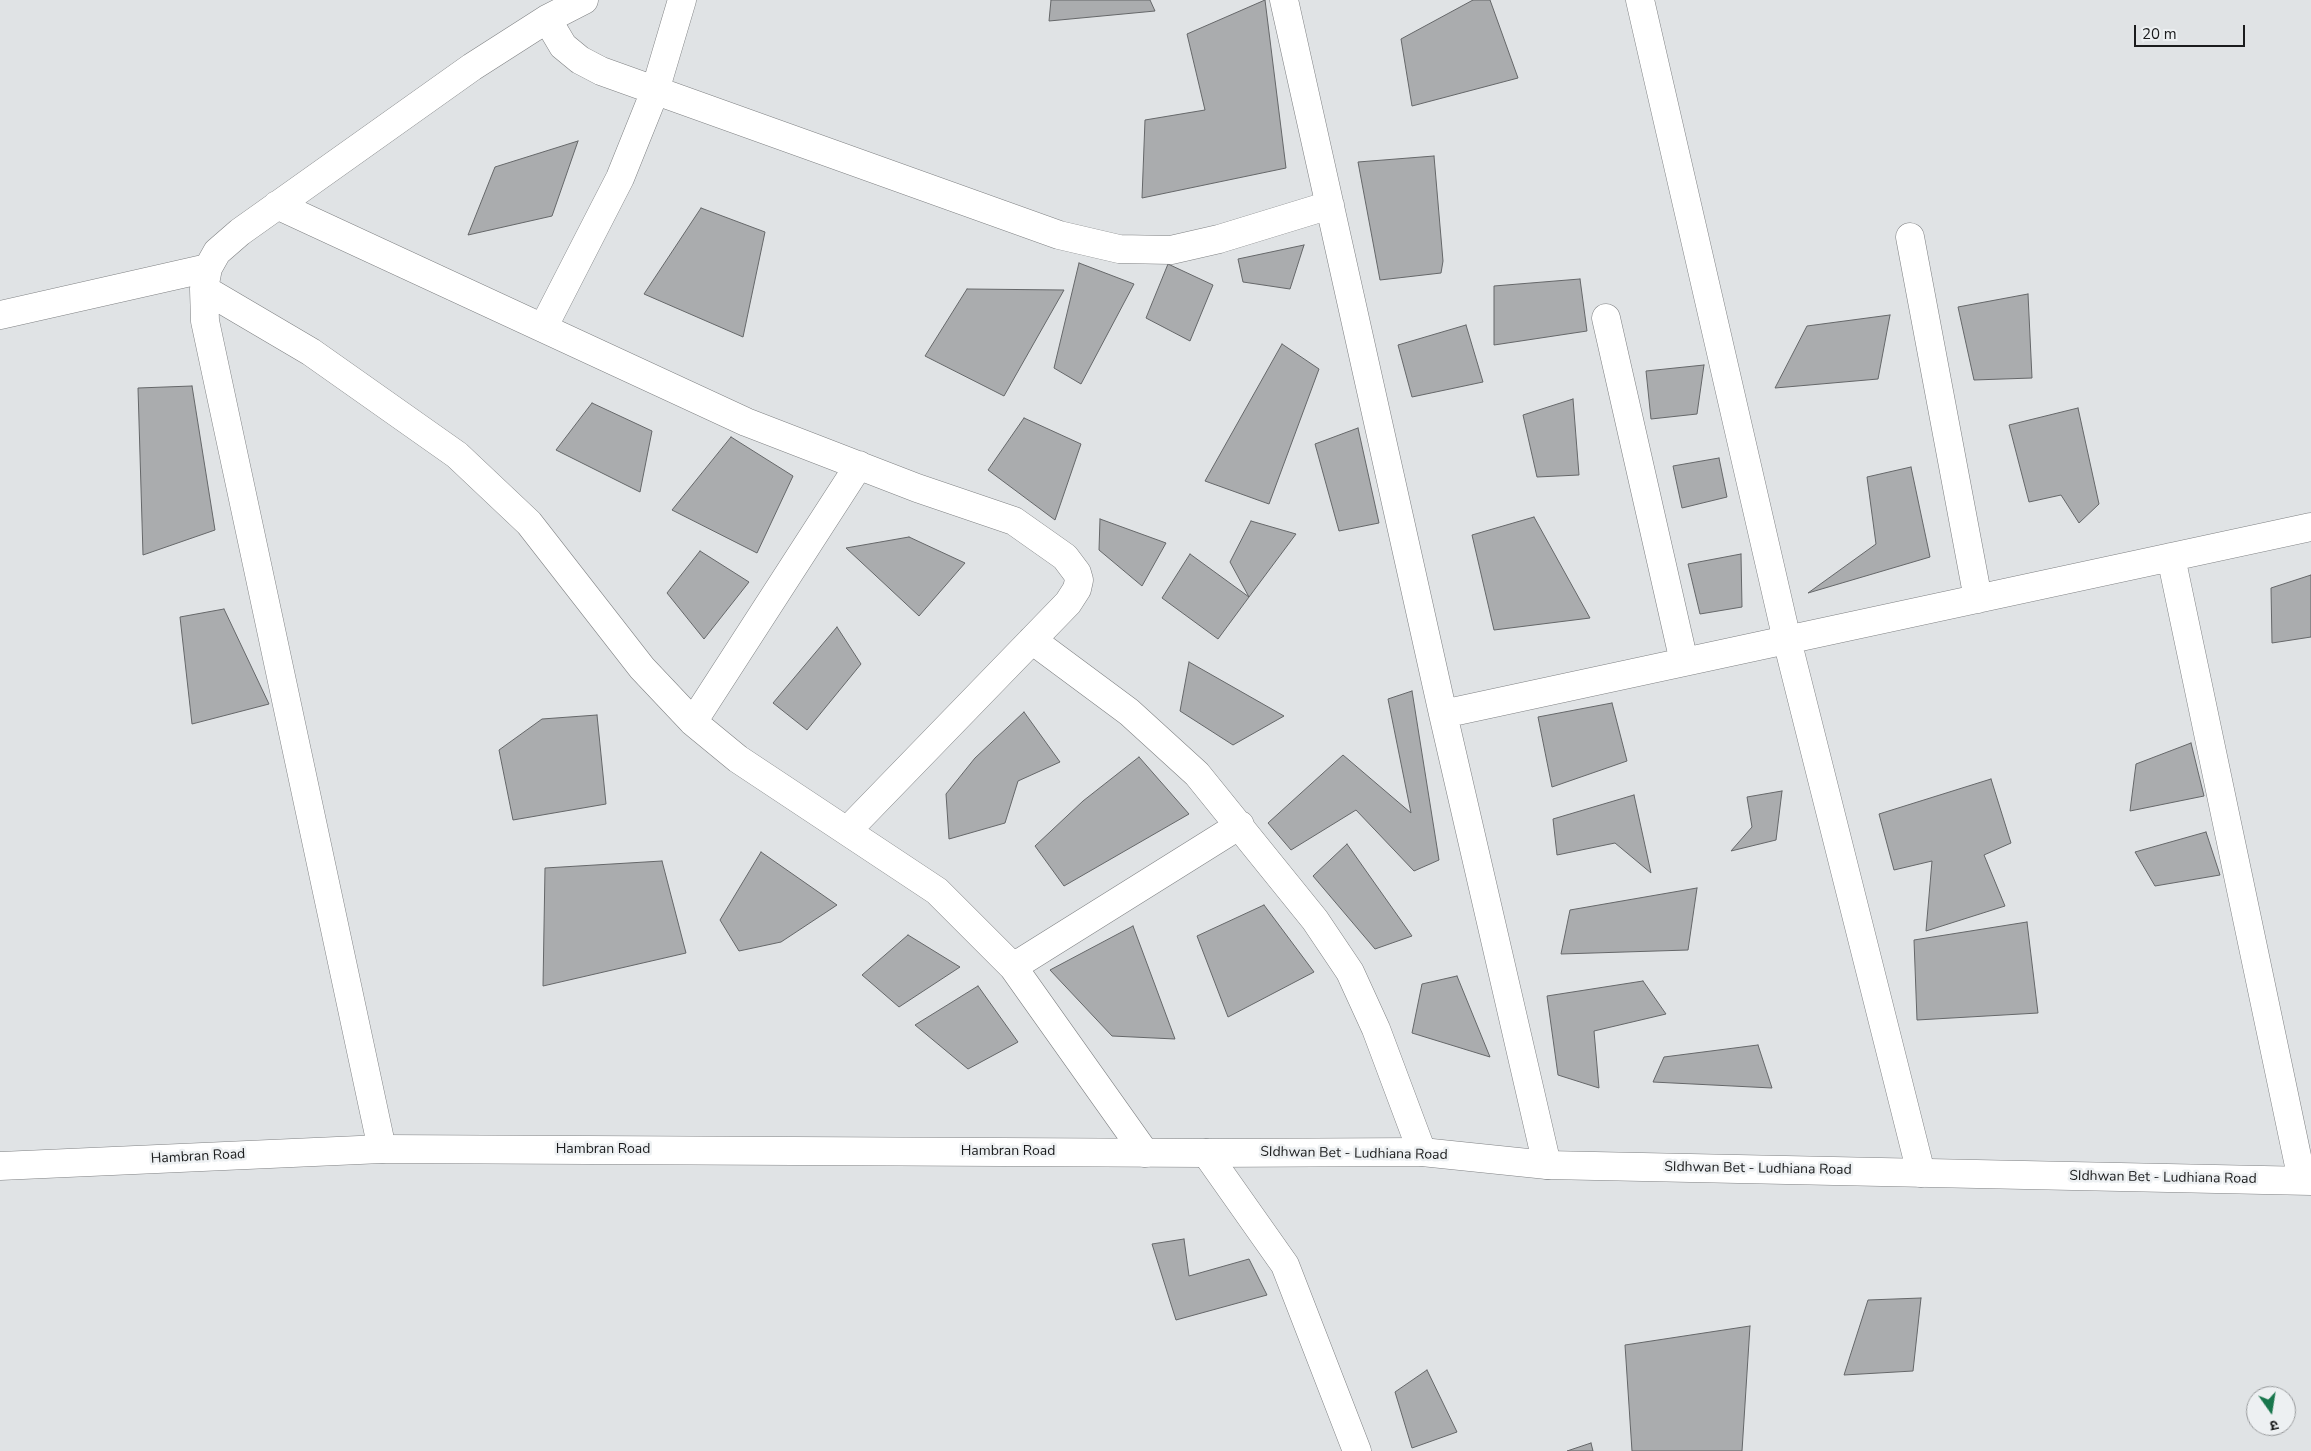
<!DOCTYPE html>
<html>
<head>
<meta charset="utf-8">
<style>
  body { margin:0 }
  #map { position:relative; width:2311px; height:1451px; overflow:hidden; background:#e0e3e5; font-family:"Nunito Sans","Noto Sans Devanagari",sans-serif }
  canvas { display:block }
  .north { position:absolute; left:2246px; top:1386px; width:50px; height:50px; box-sizing:border-box; background:#edf0f2; border:1px solid #999b9d; border-radius:50%; rotate:167deg; font-size:14px; font-weight:700; line-height:20px; text-align:center; color:#1b1c1d }
  .north::after { content:''; display:block; margin:auto; width:18px; height:22px; background:#18764c; clip-path:polygon(50% 0,100% 100%,50% 72%,0 100%) }
  .scale { position:absolute; left:2134px; top:25px; width:111px; height:22px; box-sizing:border-box; border:2px solid #1b1c1d; border-top:0; padding-left:6px; font-size:15px; line-height:18px; white-space:nowrap; color:#1b1c1d; -webkit-text-stroke:4px #edf0f2; paint-order:stroke }
</style>
</head>
<body>
<div id="map">
<canvas width="2311" height="1451"></canvas>
<div class="north">उ</div>
<div class="scale">20 m</div>
</div>
<script>
const c = document.querySelector('canvas').getContext('2d');
c.lineJoin = 'round';
function fill(path, color) {
  c.fillStyle = color;
  c.fill(path, 'evenodd');
}
function shape(rows) {
  const path = new Path2D();
  for (const r of rows) {
    path.moveTo(r[0], r[1]);
    for (let i = 2; i < r.length; i += 2) path.lineTo(r[i], r[i + 1]);
  }
  return path;
}
function stroke(path, color, width, dash) {
  c.strokeStyle = color;
  c.lineWidth = width;
  c.lineCap = dash ? 'butt' : 'round';
  c.setLineDash(dash || []);
  c.stroke(path);
}
function write(font, color, halo, rows, align = 'center') {
  c.font = font + ' "Nunito Sans",sans-serif';
  c.lineWidth = 5;
  c.setLineDash([]);
  c.textBaseline = 'middle';
  c.strokeStyle = halo;
  c.fillStyle = color;
  for (const [text, x, y, turn = 0] of rows) {
    c.save();
    c.translate(x, y);
    c.rotate((+turn || 0) * Math.PI / 180);
    c.textAlign = isNaN(turn) ? turn : align;
    if (halo) c.strokeText(text, 0, 0);
    c.fillText(text, 0, 0);
    c.restore();
  }
}
const building = shape([
  [1051,0,1150,0,1155,11,1049,21,1051,0],
  [1265,0,1286,168,1142,198,1145,120,1205,110,1187,34,1265,0],
  [1473,0,1490,0,1518,78,1412,106,1401,39,1473,0],
  [578,141,552,216,468,235,495,167,578,141],
  [1434,156,1443,261,1441,273,1380,280,1358,162,1434,156],
  [701,208,765,232,743,337,644,294,701,208],
  [1304,245,1290,289,1243,282,1238,259,1304,245],
  [1079,263,1134,284,1081,384,1054,368,1079,263],
  [1168,264,1213,285,1190,341,1146,318,1168,264],
  [1580,279,1587,331,1494,345,1494,286,1580,279],
  [967,289,1064,290,1004,396,925,356,967,289],
  [2028,294,2032,378,1974,380,1958,307,2028,294],
  [1890,315,1878,379,1775,388,1807,326,1890,315],
  [1466,325,1483,382,1412,397,1398,345,1466,325],
  [1282,344,1319,369,1269,504,1205,481,1282,344],
  [1704,365,1697,414,1651,419,1646,371,1704,365],
  [192,386,215,530,143,555,138,388,192,386],
  [1573,399,1579,475,1537,477,1523,415,1573,399],
  [592,403,652,431,640,492,556,450,592,403],
  [2078,408,2099,504,2079,523,2061,495,2029,502,2009,425,2078,408],
  [1024,418,1081,444,1055,520,988,470,1024,418],
  [1358,428,1379,523,1339,531,1315,444,1358,428],
  [731,437,793,476,757,553,672,510,731,437],
  [1719,458,1727,497,1682,508,1673,466,1719,458],
  [1911,467,1930,557,1808,593,1876,544,1867,477,1911,467],
  [1534,517,1590,618,1494,630,1472,535,1534,517],
  [1100,519,1166,543,1142,586,1099,550,1100,519],
  [1251,521,1296,534,1249,597,1230,562,1251,521],
  [909,537,965,563,919,616,846,548,909,537],
  [700,551,749,582,704,639,667,593,700,551],
  [1190,554,1249,597,1218,639,1162,598,1190,554],
  [1741,554,1742,607,1700,614,1688,564,1741,554],
  [2311,575,2311,637,2272,643,2271,588,2311,575],
  [224,609,269,704,192,724,180,617,224,609],
  [837,627,861,664,807,730,773,703,837,627],
  [1189,662,1284,716,1233,745,1180,711,1189,662],
  [1412,691,1439,860,1414,871,1356,810,1291,850,1268,823,1343,755,1411,813,1388,699,1412,691],
  [1612,703,1627,761,1552,787,1538,717,1612,703],
  [1024,712,1060,762,1018,781,1005,823,949,839,946,794,975,758,1024,712],
  [597,715,606,804,513,820,499,750,542,719,597,715],
  [2191,743,2204,796,2130,811,2136,764,2191,743],
  [1139,757,1189,814,1064,886,1035,846,1083,801,1139,757],
  [1991,779,2011,843,1984,855,2005,906,1926,931,1932,861,1894,870,1879,814,1991,779],
  [1782,791,1776,840,1731,851,1752,827,1747,797,1782,791],
  [1634,795,1651,873,1615,843,1557,855,1553,819,1634,795],
  [2206,832,2220,875,2155,886,2135,852,2206,832],
  [1347,844,1412,936,1375,949,1313,876,1347,844],
  [761,852,837,905,781,942,739,951,720,920,761,852],
  [662,861,686,953,543,986,545,868,662,861],
  [1697,888,1688,950,1561,954,1570,910,1697,888],
  [1264,905,1314,972,1228,1017,1197,936,1264,905],
  [2027,922,2038,1013,1917,1020,1914,940,2027,922],
  [1133,926,1175,1039,1112,1036,1050,970,1133,926],
  [908,935,960,967,899,1007,862,975,908,935],
  [1457,976,1490,1057,1412,1033,1422,984,1457,976],
  [1643,981,1666,1014,1594,1031,1599,1088,1558,1075,1547,996,1643,981],
  [978,986,1018,1042,968,1069,915,1025,978,986],
  [1758,1045,1772,1088,1653,1082,1664,1057,1758,1045],
  [1184,1239,1189,1276,1249,1259,1267,1295,1176,1320,1152,1244,1184,1239],
  [1921,1298,1913,1371,1844,1375,1868,1300,1921,1298],
  [1750,1326,1742,1451,1632,1451,1625,1345,1750,1326],
  [1427,1370,1457,1432,1412,1448,1395,1392,1427,1370],
  [1591,1443,1593,1451,1567,1451,1591,1443]
]);
fill(building, '#aaacae');
stroke(building, '#656769', 1);
const minor = shape([
  [1284,0,1443,714,1547,1165],
  [1640,0,1787,640,1921,1173],
  [547,19,563,46,580,60,601,71,1059,235,1119,249,1171,250,1219,239,1330,205],
  [277,205,746,422,917,488,1014,521,1065,557,1077,573,1079,580,1077,589,1068,603,847,831],
  [1910,237,1978,599],
  [204,289,311,352,457,455,529,523,642,668,693,722,738,759,937,891,1013,967,1145,1153],
  [0,315,208,268],
  [1606,318,1684,662],
  [543,328,620,178,655,91,682,0],
  [2171,557,2302,1180],
  [1032,640,1129,712,1197,774,1315,920,1350,972,1376,1029,1422,1152],
  [1443,714,2311,527],
  [693,722,859,465],
  [1013,967,1240,825],
  [382,1149,205,321,204,289,208,268,217,252,240,232,472,67,547,19,584,0],
  [1206,1153,1285,1265,1357,1451]
]);
const major = shape([
  [0,1166,382,1149,1206,1153,1422,1152,1547,1165,2311,1181]
]);
stroke(minor, '#7f8183', 29);
stroke(major, '#7f8183', 29);
stroke(minor, '#fff', 28);
stroke(major, '#fff', 28);
write('14px', '#1b1c1d', '#edf0f2', [
  ["Hambran Road",603,1150],
  ["Hambran Road",1008,1152],
  ["SIdhwan Bet - Ludhiana Road",1354,1154,1],
  ["Hambran Road",198,1157,-3],
  ["SIdhwan Bet - Ludhiana Road",1758,1169,1],
  ["SIdhwan Bet - Ludhiana Road",2163,1178,1]
]);
</script>
</body>
</html>
